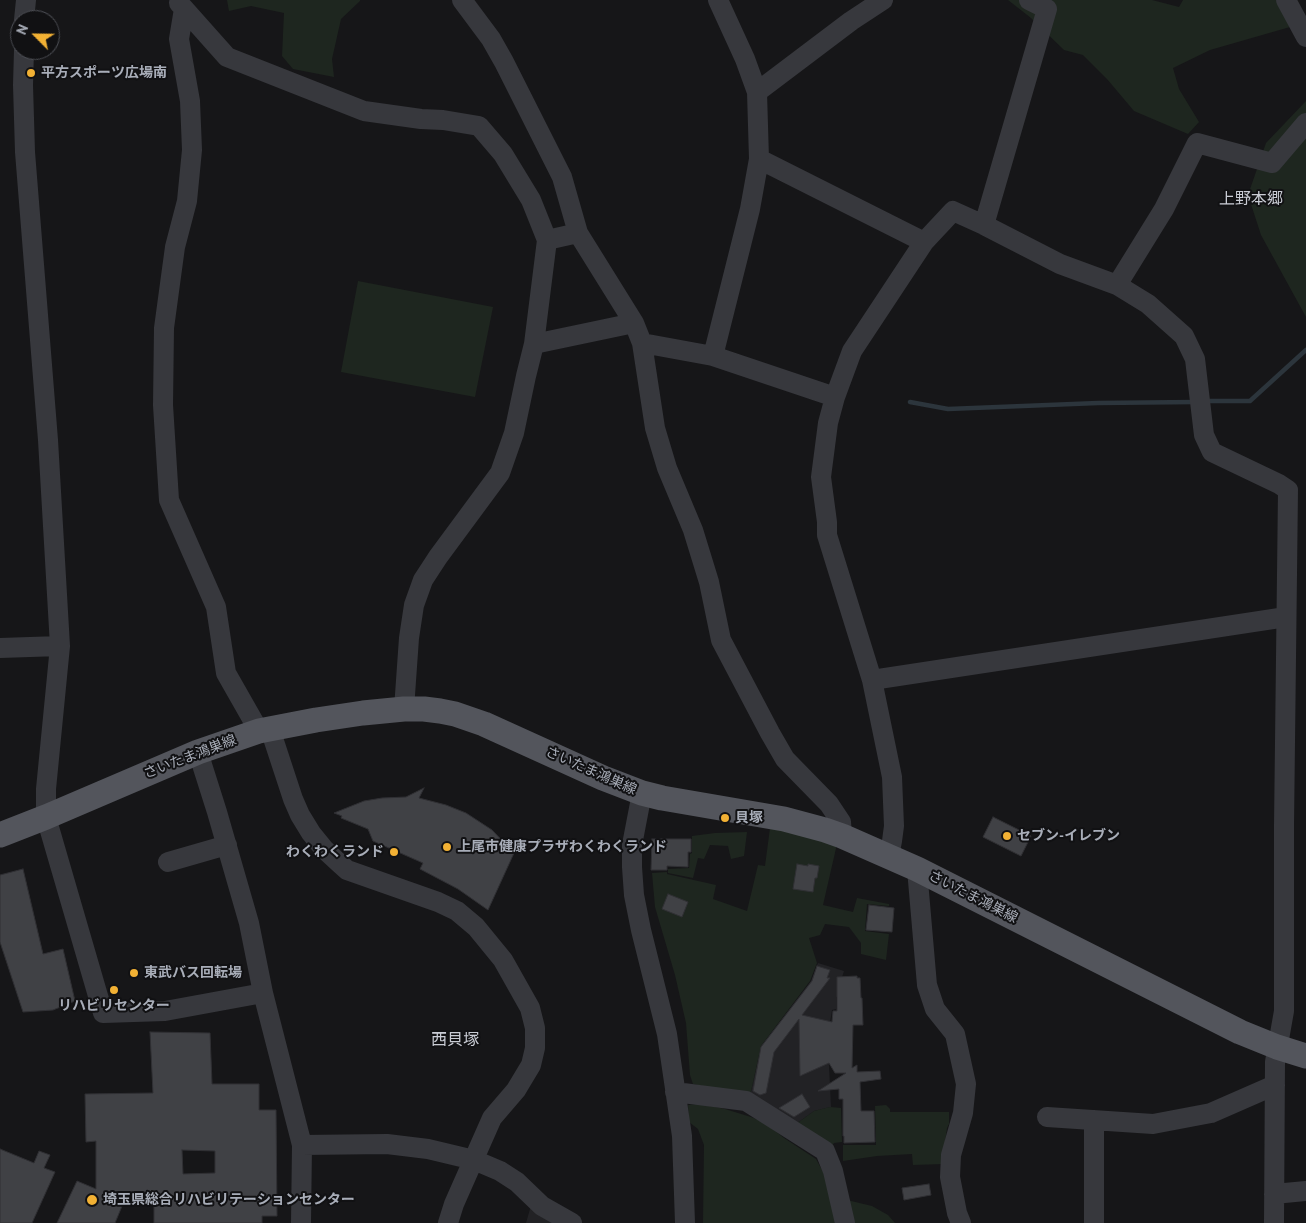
<!DOCTYPE html>
<html>
<head>
<meta charset="utf-8">
<style>
  body { margin:0 }
  #map { position:relative; width:1306px; height:1223px; overflow:hidden; background:#161618; font-family:"PT Sans",sans-serif }
  canvas { display:block }
  .north { position:absolute; left:10px; top:10px; width:50px; height:50px; box-sizing:border-box; background:#111113; border:1px solid #4d4f55; border-radius:50%; rotate:293deg; font-size:14px; font-weight:700; line-height:20px; text-align:center; color:#a8adb8 }
  .north::after { content:''; display:block; margin:auto; width:18px; height:22px; background:#f2b134; clip-path:polygon(50% 0,100% 100%,50% 72%,0 100%) }
</style>
</head>
<body>
<div id="map">
<canvas width="1306" height="1223"></canvas>
<div class="north">N</div>
</div>
<script>
const c = document.querySelector('canvas').getContext('2d');
c.lineJoin = 'round';
function fill(path, color) {
  c.fillStyle = color;
  c.fill(path, 'evenodd');
}
function shape(rows) {
  const path = new Path2D();
  for (const r of rows) {
    path.moveTo(r[0], r[1]);
    for (let i = 2; i < r.length; i += 2) path.lineTo(r[i], r[i + 1]);
  }
  return path;
}
function stroke(path, color, width, dash) {
  c.strokeStyle = color;
  c.lineWidth = width;
  c.lineCap = dash ? 'butt' : 'round';
  c.setLineDash(dash || []);
  c.stroke(path);
}
function write(font, color, halo, rows, align = 'center') {
  c.font = font + ' "PT Sans","Noto Sans JP",sans-serif';
  c.lineWidth = 4;
  c.setLineDash([]);
  c.textBaseline = 'middle';
  c.strokeStyle = halo;
  c.fillStyle = color;
  for (const [text, x, y, turn = 0] of rows) {
    c.save();
    c.translate(x, y);
    c.rotate((+turn || 0) * Math.PI / 180);
    c.textAlign = isNaN(turn) ? turn : align;
    if (halo) c.strokeText(text, 0, 0);
    c.fillText(text, 0, 0);
    c.restore();
  }
}
fill(shape([
  [818,963,844,971,839,986,841,996,836,997,836,1009,832,1010,828,1035,828,1045,831,1107,814,1111,796,1124,750,1096,761,1046,811,981],
  [532,1202,563,1223,526,1223]
]), '#222225');
fill(shape([
  [227,0,360,0,360,1,341,19,332,59,334,77,293,69,282,56,284,13,251,6,229,11],
  [1008,0,1152,0,1179,7,1183,0,1276,0,1290,27,1210,50,1173,68,1179,89,1199,122,1188,134,1134,111,1107,79,1083,55,1064,50,1031,18],
  [1306,101,1306,317,1261,235,1248,195,1266,143],
  [358,281,493,307,475,397,341,372],
  [770,828,837,844,823,905,853,912,857,898,889,904,889,906,867,904,865,931,889,934,886,960,861,954,861,943,849,927,825,924,820,935,809,938,817,963,810,981,761,1046,750,1096,693,1084,690,1075,686,1023,675,975,655,907,652,873,667,872,667,874,716,885,713,899,747,911,758,865,765,866],
  [747,832,744,856,731,859,728,846,710,845,704,859,698,858,693,878,668,873,668,869,689,868,690,854,692,853,692,836,715,833],
  [700,1104,725,1109,751,1117,765,1123,784,1138,816,1159,827,1179,838,1223,703,1223,704,1145,698,1129,689,1122,688,1105],
  [886,1105,890,1109,890,1112,949,1112,949,1124,947,1128,945,1143,944,1164,913,1165,912,1154,877,1156,843,1161,843,1145,876,1145,875,1106],
  [830,1107,841,1108,842,1142,834,1143,831,1147,796,1124,814,1111],
  [847,1200,872,1206,888,1215,895,1223,853,1223]
]), '#1e261f');
stroke(shape([
  [1205,401,1250,401,1306,350],
  [910,402,948,409,1098,403,1195,402]
]), '#2c353c', 4.5);
const building = shape([
  [424,788,419,798,446,805,466,813,492,830,514,853,488,910,458,889,420,869,423,863,373,841,368,829,341,818,342,816,334,813,364,801,382,798,406,797,424,788],
  [993,817,1031,836,1021,856,983,837,993,817],
  [652,839,691,839,691,852,688,852,688,867,667,866,667,870,651,870,652,839],
  [797,864,808,866,808,864,819,866,817,878,815,878,813,892,793,889,797,864],
  [23,869,43,954,63,949,75,1001,53,1010,23,1012,0,942,0,875,23,869],
  [668,894,688,902,682,917,662,909,668,894],
  [869,905,894,908,892,932,866,930,869,905],
  [817,966,830,970,827,978,830,978,802,1015,832,1022,833,1011,837,1011,837,977,857,976,857,978,860,978,861,998,862,998,863,1025,853,1025,852,1068,857,1065,857,1072,880,1071,881,1079,860,1082,861,1111,874,1111,875,1142,844,1143,844,1136,843,1136,843,1099,839,1099,839,1089,818,1091,846,1073,835,1073,829,1063,800,1076,799,1019,774,1052,766,1093,760,1095,753,1091,761,1047,812,981,817,966],
  [150,1032,210,1033,212,1084,259,1084,259,1110,276,1110,277,1216,262,1216,262,1223,154,1223,154,1195,127,1194,115,1223,57,1223,77,1181,96,1189,96,1141,86,1142,85,1094,153,1093,150,1032],
  [182,1150,215,1151,215,1173,183,1174,182,1150],
  [802,1094,810,1107,794,1117,779,1108,802,1094],
  [0,1149,34,1163,39,1151,50,1155,44,1168,55,1172,32,1223,0,1223,0,1149],
  [929,1184,931,1195,904,1200,902,1188,929,1184]
]);
fill(building, '#404145');
stroke(building, '#303034', 1);
stroke(shape([
  [462,0,491,39,504,62,562,177,578,233,634,323,642,343,655,428,667,468,693,530,709,582,721,640,770,733,785,759,829,804,841,822,842,836],
  [1286,0,1306,37],
  [179,3,227,57,364,111,421,119,443,120,479,126,503,154,531,200,547,240,578,233],
  [184,9,179,39,190,101,192,150,187,201,175,247,164,328,163,405,169,500,216,607,226,673,259,731],
  [24,20,26,0],
  [24,50,23,85,25,152,48,440,60,646,46,789,46,817,103,1013,165,1011,263,993],
  [757,92,851,21,883,0],
  [759,159,924,242],
  [984,225,1047,9,1029,0],
  [1117,285,1164,209,1197,143,1272,163,1306,123],
  [642,343,713,356,835,397],
  [534,344,547,240],
  [713,356,750,209,759,159,757,92,745,59,718,0],
  [0,648,60,646],
  [872,680,1286,617],
  [404,709,409,638,414,605,423,580,438,557,500,473,514,433,526,376,534,344,634,323],
  [270,729,293,799,300,815,311,833,324,849,338,862,347,870,438,902,457,911,476,927,503,960,530,1008,535,1028,535,1048,531,1065,516,1090,492,1118,454,1204,448,1223],
  [198,752,217,812,249,923,263,993,302,1145,301,1223],
  [642,793,632,845,632,867,634,895,641,930,667,1034,682,1136,685,1223],
  [889,856,892,841,894,826,892,777,872,680,827,535,827,522,821,477,828,423,835,397,852,351,924,242,953,211,984,225,1060,264,1117,285,1148,304,1184,336,1195,359,1204,435,1212,452,1279,484,1288,490,1284,826,1284,1011,1275,1062,1274,1223],
  [168,862,227,845],
  [917,869,927,985,935,1009,955,1034,966,1084,963,1113,951,1155,950,1177,957,1213,961,1223],
  [675,1092,746,1101,825,1151,833,1171,845,1223],
  [1047,1117,1153,1124,1211,1113,1275,1085],
  [1094,1120,1094,1223],
  [302,1145,387,1144,428,1149,474,1160,500,1171,517,1182,542,1206,572,1223],
  [1274,1194,1306,1191]
]), '#37383d', 20);
stroke(shape([
  [0,835,46,817,198,752,259,731,316,720,363,713,404,709,424,709,440,711,455,714,484,724,603,778,642,793,662,798,784,819,825,830,842,836,917,869,1240,1032,1277,1047,1306,1056]
]), '#53555c', 25);
for (const [x, y, r, color] of [
  [31,73,5,"#f2b134"],
  [725,818,5,"#f2b134"],
  [1007,836,5,"#f2b134"],
  [447,847,5,"#f2b134"],
  [394,852,5,"#f2b134"],
  [134,973,5,"#f2b134"],
  [114,990,5,"#f2b134"],
  [92,1200,6,"#f2b134"]
]) {
  const dot = new Path2D();
  dot.arc(x, y, r, 0, 2 * Math.PI);
  c.fillStyle = color;
  c.fill(dot);
  stroke(dot, '#111113', 2);
}
write('bold 14px', '#a8adb8', '#111113', [
  ["平方スポーツ広場南",41,73],
  ["貝塚",735,818],
  ["セブン-イレブン",1017,836],
  ["上尾市健康プラザわくわくランド",457,847],
  ["わくわくランド",384,852,"right"],
  ["東武バス回転場",144,973],
  ["リハビリセンター",114,1006,"center"],
  ["埼玉県総合リハビリテーションセンター",103,1200]
], 'left');
write('14px', '#a8adb8', '#111113', [
  ["さいたま鴻巣線",190,757,-21],
  ["さいたま鴻巣線",591,771,24],
  ["さいたま鴻巣線",973,897,27]
]);
write('16px', '#c9ccd4', '#111113', [
  ["上野本郷",1251,199],
  ["西貝塚",455,1040]
]);
</script>
</body>
</html>
